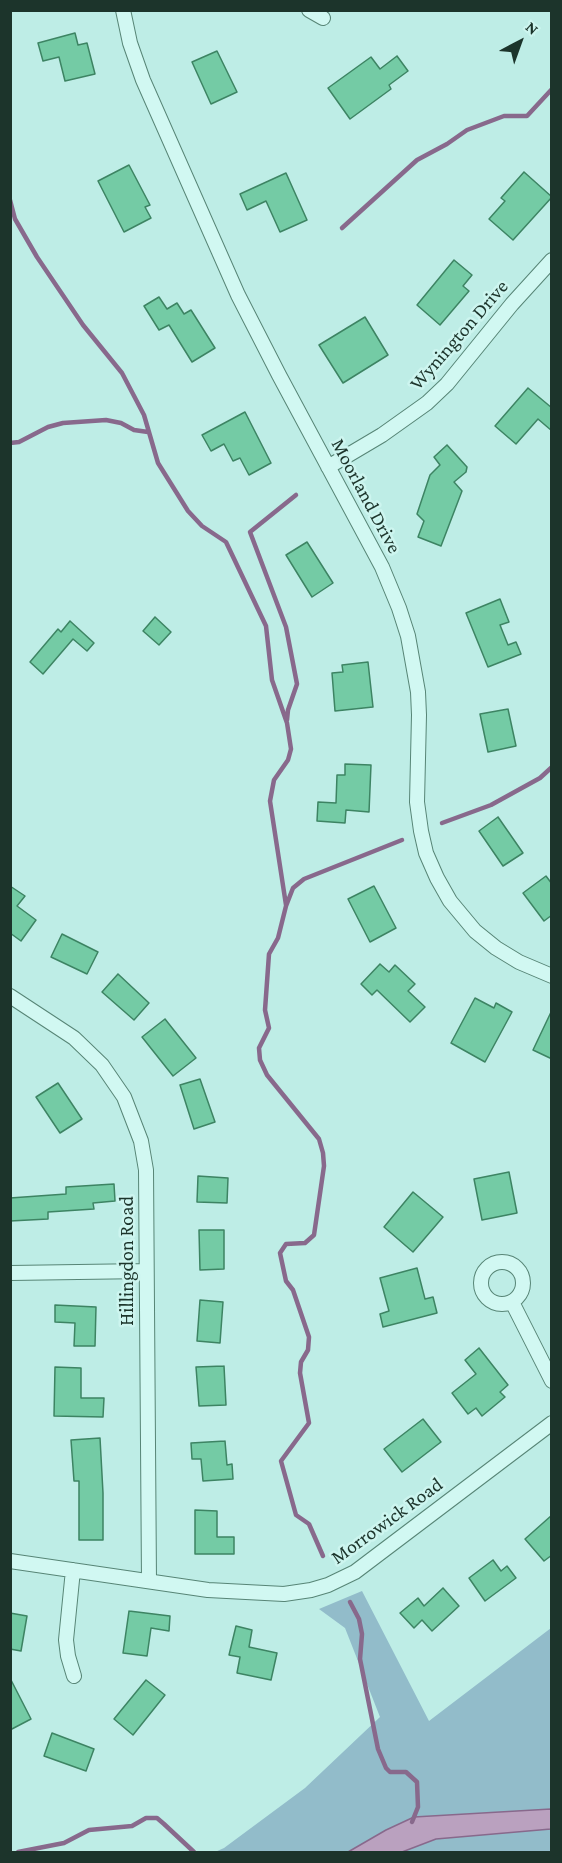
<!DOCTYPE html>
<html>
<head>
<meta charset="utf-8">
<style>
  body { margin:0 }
  #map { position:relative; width:562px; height:1863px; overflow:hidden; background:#beede6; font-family:"Crimson Pro",serif }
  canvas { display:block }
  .frame { position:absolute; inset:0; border:12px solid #1c342b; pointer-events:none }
  .north { position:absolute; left:490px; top:12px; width:60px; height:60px; -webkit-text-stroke:4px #cdf5ef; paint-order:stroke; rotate:41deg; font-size:16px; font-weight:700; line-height:24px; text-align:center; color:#1c342b }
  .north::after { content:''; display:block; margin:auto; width:21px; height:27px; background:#1c342b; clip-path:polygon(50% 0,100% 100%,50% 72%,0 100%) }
</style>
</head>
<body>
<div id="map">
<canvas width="562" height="1863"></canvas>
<div class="frame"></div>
<div class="north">N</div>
</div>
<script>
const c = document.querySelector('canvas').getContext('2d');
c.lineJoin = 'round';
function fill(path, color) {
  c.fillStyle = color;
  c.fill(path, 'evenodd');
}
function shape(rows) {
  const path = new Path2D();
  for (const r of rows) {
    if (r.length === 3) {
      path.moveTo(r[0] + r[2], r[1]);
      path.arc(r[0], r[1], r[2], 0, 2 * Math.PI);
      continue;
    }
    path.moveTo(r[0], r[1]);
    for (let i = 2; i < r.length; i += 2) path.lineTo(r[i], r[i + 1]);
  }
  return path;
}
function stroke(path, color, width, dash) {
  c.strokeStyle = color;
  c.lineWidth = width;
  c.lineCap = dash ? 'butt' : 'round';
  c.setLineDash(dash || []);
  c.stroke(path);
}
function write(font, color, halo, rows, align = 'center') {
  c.font = font + ' "Crimson Pro",serif';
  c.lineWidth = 5;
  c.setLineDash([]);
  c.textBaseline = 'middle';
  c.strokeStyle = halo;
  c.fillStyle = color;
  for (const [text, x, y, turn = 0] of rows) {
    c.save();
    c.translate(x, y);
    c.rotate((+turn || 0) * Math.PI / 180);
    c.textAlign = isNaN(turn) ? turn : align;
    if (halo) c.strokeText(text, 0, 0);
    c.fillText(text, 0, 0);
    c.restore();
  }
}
fill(shape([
  [362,1591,429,1721,551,1628,551,1852,215,1852,224,1848,305,1788,380,1717,345,1628,319,1609]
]), '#92bcca');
const water = shape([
  [551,1809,551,1829,436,1839,402,1852,348,1852,386,1830,414,1817,551,1809]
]);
fill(water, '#baa1bf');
stroke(water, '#88698c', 1.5);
stroke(shape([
  [10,200,15,219,37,257,83,325,122,373,144,415,158,463,188,511,202,526,226,542,266,626,272,680,287,723,291,749,288,760,274,780,270,801,286,905],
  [342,228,417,160,447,144,467,130,504,116,527,116,552,89],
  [10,443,19,442,48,427,63,423,106,420,121,423,134,430,148,432],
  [287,720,288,710,297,684,286,627,250,532,296,495],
  [442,823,491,805,540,778,552,767],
  [323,1556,309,1524,296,1515,281,1461,309,1423,300,1373,301,1362,308,1350,309,1337,293,1290,286,1281,280,1253,286,1244,305,1243,314,1235,324,1166,323,1153,319,1139,267,1075,260,1060,259,1048,269,1028,265,1010,269,954,278,938,286,906,293,888,304,879,402,840],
  [350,1602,359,1619,362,1634,360,1659,378,1749,386,1768,390,1772,406,1772,417,1782,418,1807,412,1822],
  [18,1852,64,1843,89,1830,132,1826,146,1818,157,1818,164,1824,194,1852]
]), '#88698c', 4.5);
const building = shape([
  [75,33,78,45,87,43,95,74,65,81,59,57,43,61,38,43,75,33],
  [217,51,237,92,211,104,192,62,217,51],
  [397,56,408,71,389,85,391,89,350,119,328,88,371,57,380,69,397,56],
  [129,165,150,205,145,207,151,218,124,232,98,181,129,165],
  [524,172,552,197,513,240,489,219,505,201,501,198,524,172],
  [286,173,307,220,280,232,266,201,247,210,240,194,286,173],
  [454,260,472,275,463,286,469,291,440,325,417,305,454,260],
  [159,297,167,309,177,303,184,314,191,310,215,348,192,362,169,325,159,330,144,306,159,297],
  [365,317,388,355,343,383,319,345,365,317],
  [528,388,552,408,552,431,538,419,516,444,495,426,528,388],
  [245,412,271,463,249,475,240,458,233,461,224,444,211,451,202,435,245,412],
  [447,445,467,467,466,472,454,482,462,491,441,546,418,537,424,521,417,514,430,475,440,465,434,457,447,445],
  [307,542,333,583,312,597,286,555,307,542],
  [500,599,509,622,500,625,508,645,516,642,521,654,488,667,466,613,500,599],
  [155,617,171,632,159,645,143,631,155,617],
  [70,621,94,643,87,651,73,639,43,674,30,662,58,629,61,632,70,621],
  [368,662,373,707,335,711,332,673,343,672,342,665,368,662],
  [508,709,516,746,488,752,480,714,508,709],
  [345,764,371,765,369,812,346,810,345,823,317,821,318,802,336,803,337,775,345,775,345,764],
  [498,817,523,853,503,866,479,831,498,817],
  [546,876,552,884,552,915,544,921,523,893,546,876],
  [10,886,25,896,17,906,36,920,21,941,10,933,10,886],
  [374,886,396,928,370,942,348,899,374,886],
  [62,934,98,952,87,974,51,957,62,934],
  [380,964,389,972,395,965,415,984,408,991,425,1007,410,1022,377,990,372,995,361,984,380,964],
  [118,974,149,1003,134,1020,102,992,118,974],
  [475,998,494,1008,496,1003,512,1012,485,1062,451,1043,475,998],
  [552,1010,552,1059,533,1050,552,1010],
  [165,1019,196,1058,173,1076,142,1037,165,1019],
  [200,1079,215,1122,194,1129,180,1085,200,1079],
  [58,1083,82,1119,60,1133,36,1097,58,1083],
  [509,1172,517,1213,482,1220,474,1179,509,1172],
  [198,1176,228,1178,227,1203,197,1202,198,1176],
  [114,1184,115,1201,93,1203,94,1209,48,1212,48,1219,10,1221,10,1198,66,1194,66,1187,114,1184],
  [413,1192,443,1217,413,1252,384,1227,413,1192],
  [199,1230,224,1230,224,1269,200,1270,199,1230],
  [417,1268,425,1299,433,1297,437,1313,383,1327,380,1314,389,1311,380,1278,417,1268],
  [200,1300,223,1302,220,1343,197,1341,200,1300],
  [55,1305,96,1307,95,1346,74,1346,75,1323,55,1322,55,1305],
  [479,1348,508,1385,500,1392,505,1397,482,1416,476,1408,468,1414,452,1393,476,1374,465,1360,479,1348],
  [224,1366,226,1405,199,1406,196,1367,224,1366],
  [55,1367,81,1368,81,1398,104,1398,103,1417,54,1416,55,1367],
  [423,1419,441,1442,402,1472,384,1449,423,1419],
  [100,1438,103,1493,103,1540,79,1540,79,1481,74,1481,71,1440,100,1438],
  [225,1441,227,1465,232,1464,233,1479,203,1481,201,1459,192,1459,191,1443,225,1441],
  [195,1510,217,1511,217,1537,234,1537,234,1554,195,1554,195,1510],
  [552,1515,552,1555,544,1561,525,1539,552,1515],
  [493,1560,501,1571,507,1566,516,1578,485,1601,469,1578,493,1560],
  [443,1588,459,1606,432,1631,422,1620,414,1628,400,1613,418,1598,424,1606,443,1588],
  [129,1611,170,1616,169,1631,151,1628,147,1656,123,1653,129,1611],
  [10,1613,27,1616,21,1651,10,1649,10,1613],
  [236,1626,252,1630,249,1647,277,1653,271,1680,237,1673,240,1657,229,1655,236,1626],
  [10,1678,31,1719,10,1730,10,1678],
  [146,1680,165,1695,133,1735,114,1719,146,1680],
  [52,1733,94,1749,86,1771,44,1756,52,1733]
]);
fill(building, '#74cba5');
stroke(building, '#3d8463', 1.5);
const street = shape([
  [123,10,130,43,143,80,238,295,279,375,382,567,399,608,408,636,418,692,419,715,417,802,421,831,426,853,437,878,450,901,475,931,496,948,519,962,552,976],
  [309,10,323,18],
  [328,467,382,435,427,403,447,384,512,304,552,260],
  [10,996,74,1038,102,1065,124,1097,141,1141,146,1170,149,1581],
  [502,1283,21],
  [10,1273,146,1271],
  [512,1302,552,1381],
  [10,1561,208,1590,284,1594,311,1590,328,1585,355,1572,552,1423],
  [73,1570,66,1640,68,1656,74,1676]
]);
stroke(street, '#578576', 16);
stroke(street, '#d1f8f2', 14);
write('20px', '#1c342b', '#cdf5ef', [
  ["Wynington Drive",459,335,-49],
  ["Moorland Drive",366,496,62],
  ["Hillingdon Road",127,1261,-90],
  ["Morrowick Road",387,1521,-36]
]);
</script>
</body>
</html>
